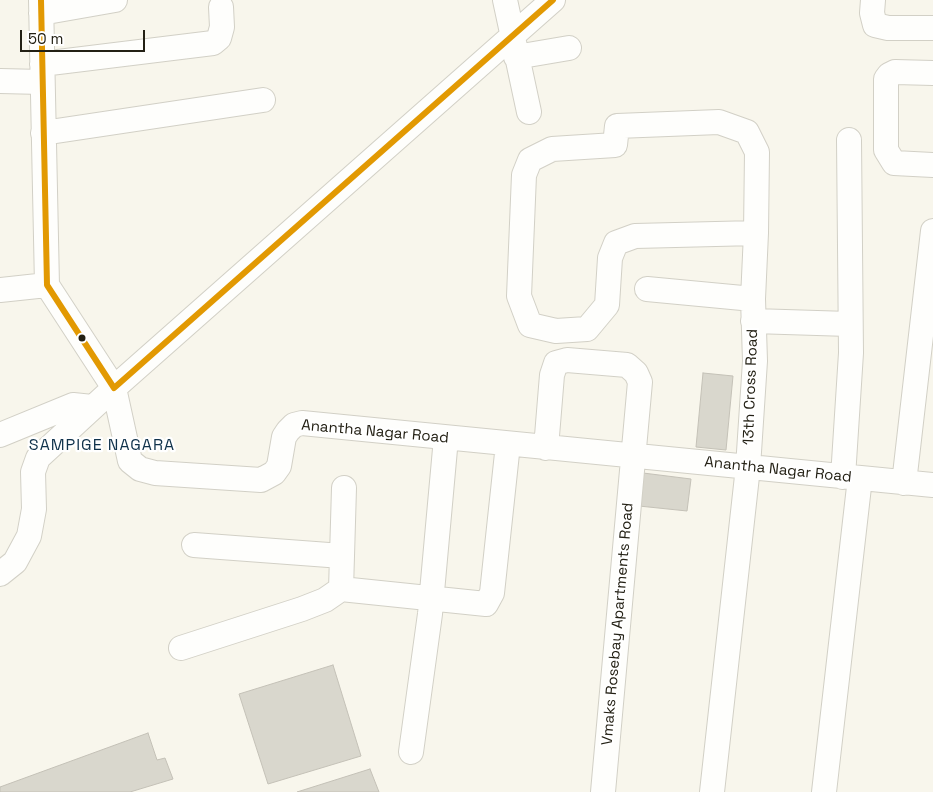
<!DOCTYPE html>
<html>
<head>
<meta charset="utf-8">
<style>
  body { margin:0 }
  #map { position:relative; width:933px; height:792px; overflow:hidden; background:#f8f6ec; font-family:"Space Grotesk",sans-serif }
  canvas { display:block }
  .scale { position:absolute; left:20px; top:30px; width:125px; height:22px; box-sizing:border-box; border:2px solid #232014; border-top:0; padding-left:6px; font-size:15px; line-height:18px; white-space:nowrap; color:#232014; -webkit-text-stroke:4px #fff; paint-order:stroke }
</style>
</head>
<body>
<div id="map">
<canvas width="933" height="792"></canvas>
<div class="scale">50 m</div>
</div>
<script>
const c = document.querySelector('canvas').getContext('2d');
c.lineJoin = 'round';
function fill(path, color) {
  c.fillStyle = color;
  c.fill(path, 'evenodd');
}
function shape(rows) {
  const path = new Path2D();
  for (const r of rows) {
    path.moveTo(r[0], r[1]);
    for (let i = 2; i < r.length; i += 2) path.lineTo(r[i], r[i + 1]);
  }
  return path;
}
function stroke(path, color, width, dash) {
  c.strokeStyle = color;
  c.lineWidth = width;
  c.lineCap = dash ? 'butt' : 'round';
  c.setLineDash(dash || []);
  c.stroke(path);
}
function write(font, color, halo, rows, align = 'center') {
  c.font = font + ' "Space Grotesk",sans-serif';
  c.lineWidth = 4.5;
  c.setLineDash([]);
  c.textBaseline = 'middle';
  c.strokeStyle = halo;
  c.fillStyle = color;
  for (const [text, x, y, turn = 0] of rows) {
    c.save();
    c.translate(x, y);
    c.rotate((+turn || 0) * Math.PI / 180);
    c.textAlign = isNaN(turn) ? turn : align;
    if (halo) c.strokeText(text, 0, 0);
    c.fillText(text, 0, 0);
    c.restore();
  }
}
const building = shape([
  [703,373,733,376,726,450,696,447,703,373],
  [643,473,691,479,687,511,639,506,643,473],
  [333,665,361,756,268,784,239,694,333,665],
  [148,733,157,760,165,758,173,779,130,792,0,792,0,787,148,733],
  [370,769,379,792,297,792,370,769]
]);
fill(building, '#d9d7cd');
stroke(building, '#c4c1b7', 1);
const minor = shape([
  [41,0,47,285,114,388,553,0],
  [505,0,529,112],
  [873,0,872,13,875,25,888,28,933,28],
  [41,13,115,0],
  [516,57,569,48],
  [42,64,213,43,219,38,222,27,221,7],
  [933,73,895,72,889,75,886,79,886,150,894,163,933,165],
  [0,81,42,82],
  [43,133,263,100],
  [647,289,753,299],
  [0,290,47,285],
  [753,321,849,324],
  [0,435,73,405,92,407],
  [546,448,552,375,556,363,567,360,627,365,636,373,640,382,603,792],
  [843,477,851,353,849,140],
  [904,483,933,231],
  [194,545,342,556,341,589],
  [342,556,344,488],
  [0,574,15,562,29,536,34,509,33,472,38,458,114,388,130,461,140,469,155,473,261,480,274,473,279,466,284,437,288,431,294,425,302,423,933,485],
  [181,648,302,609,325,600,341,589,486,604,492,593,508,444],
  [411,752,430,614,446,438],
  [712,792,748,467,755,361,753,299,756,233,757,152,747,132,719,122,617,126,615,145,552,149,530,160,524,175,519,296,530,325,556,331,587,329,607,305,610,258,616,243,635,236,756,233],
  [824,792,860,478]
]);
stroke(minor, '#d2d0c6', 26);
stroke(minor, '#fefefc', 24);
stroke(shape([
  [41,0,47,285,114,388,553,0]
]), '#e29902', 6);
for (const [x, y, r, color] of [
  [82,338,4.5,"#232014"]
]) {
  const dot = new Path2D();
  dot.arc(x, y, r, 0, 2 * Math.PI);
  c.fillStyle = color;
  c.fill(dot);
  stroke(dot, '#fff', 2);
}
write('15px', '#232014', '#fff', [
  ["13th Cross Road",751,387,-88],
  ["Anantha Nagar Road",375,432,5],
  ["Anantha Nagar Road",778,470,6],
  ["Vmaks Rosebay Apartments Road",618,624,-85]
]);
c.letterSpacing = '1px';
write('16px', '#10324b', '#fff', [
  ["SAMPIGE NAGARA",102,446]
]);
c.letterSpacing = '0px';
</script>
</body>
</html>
